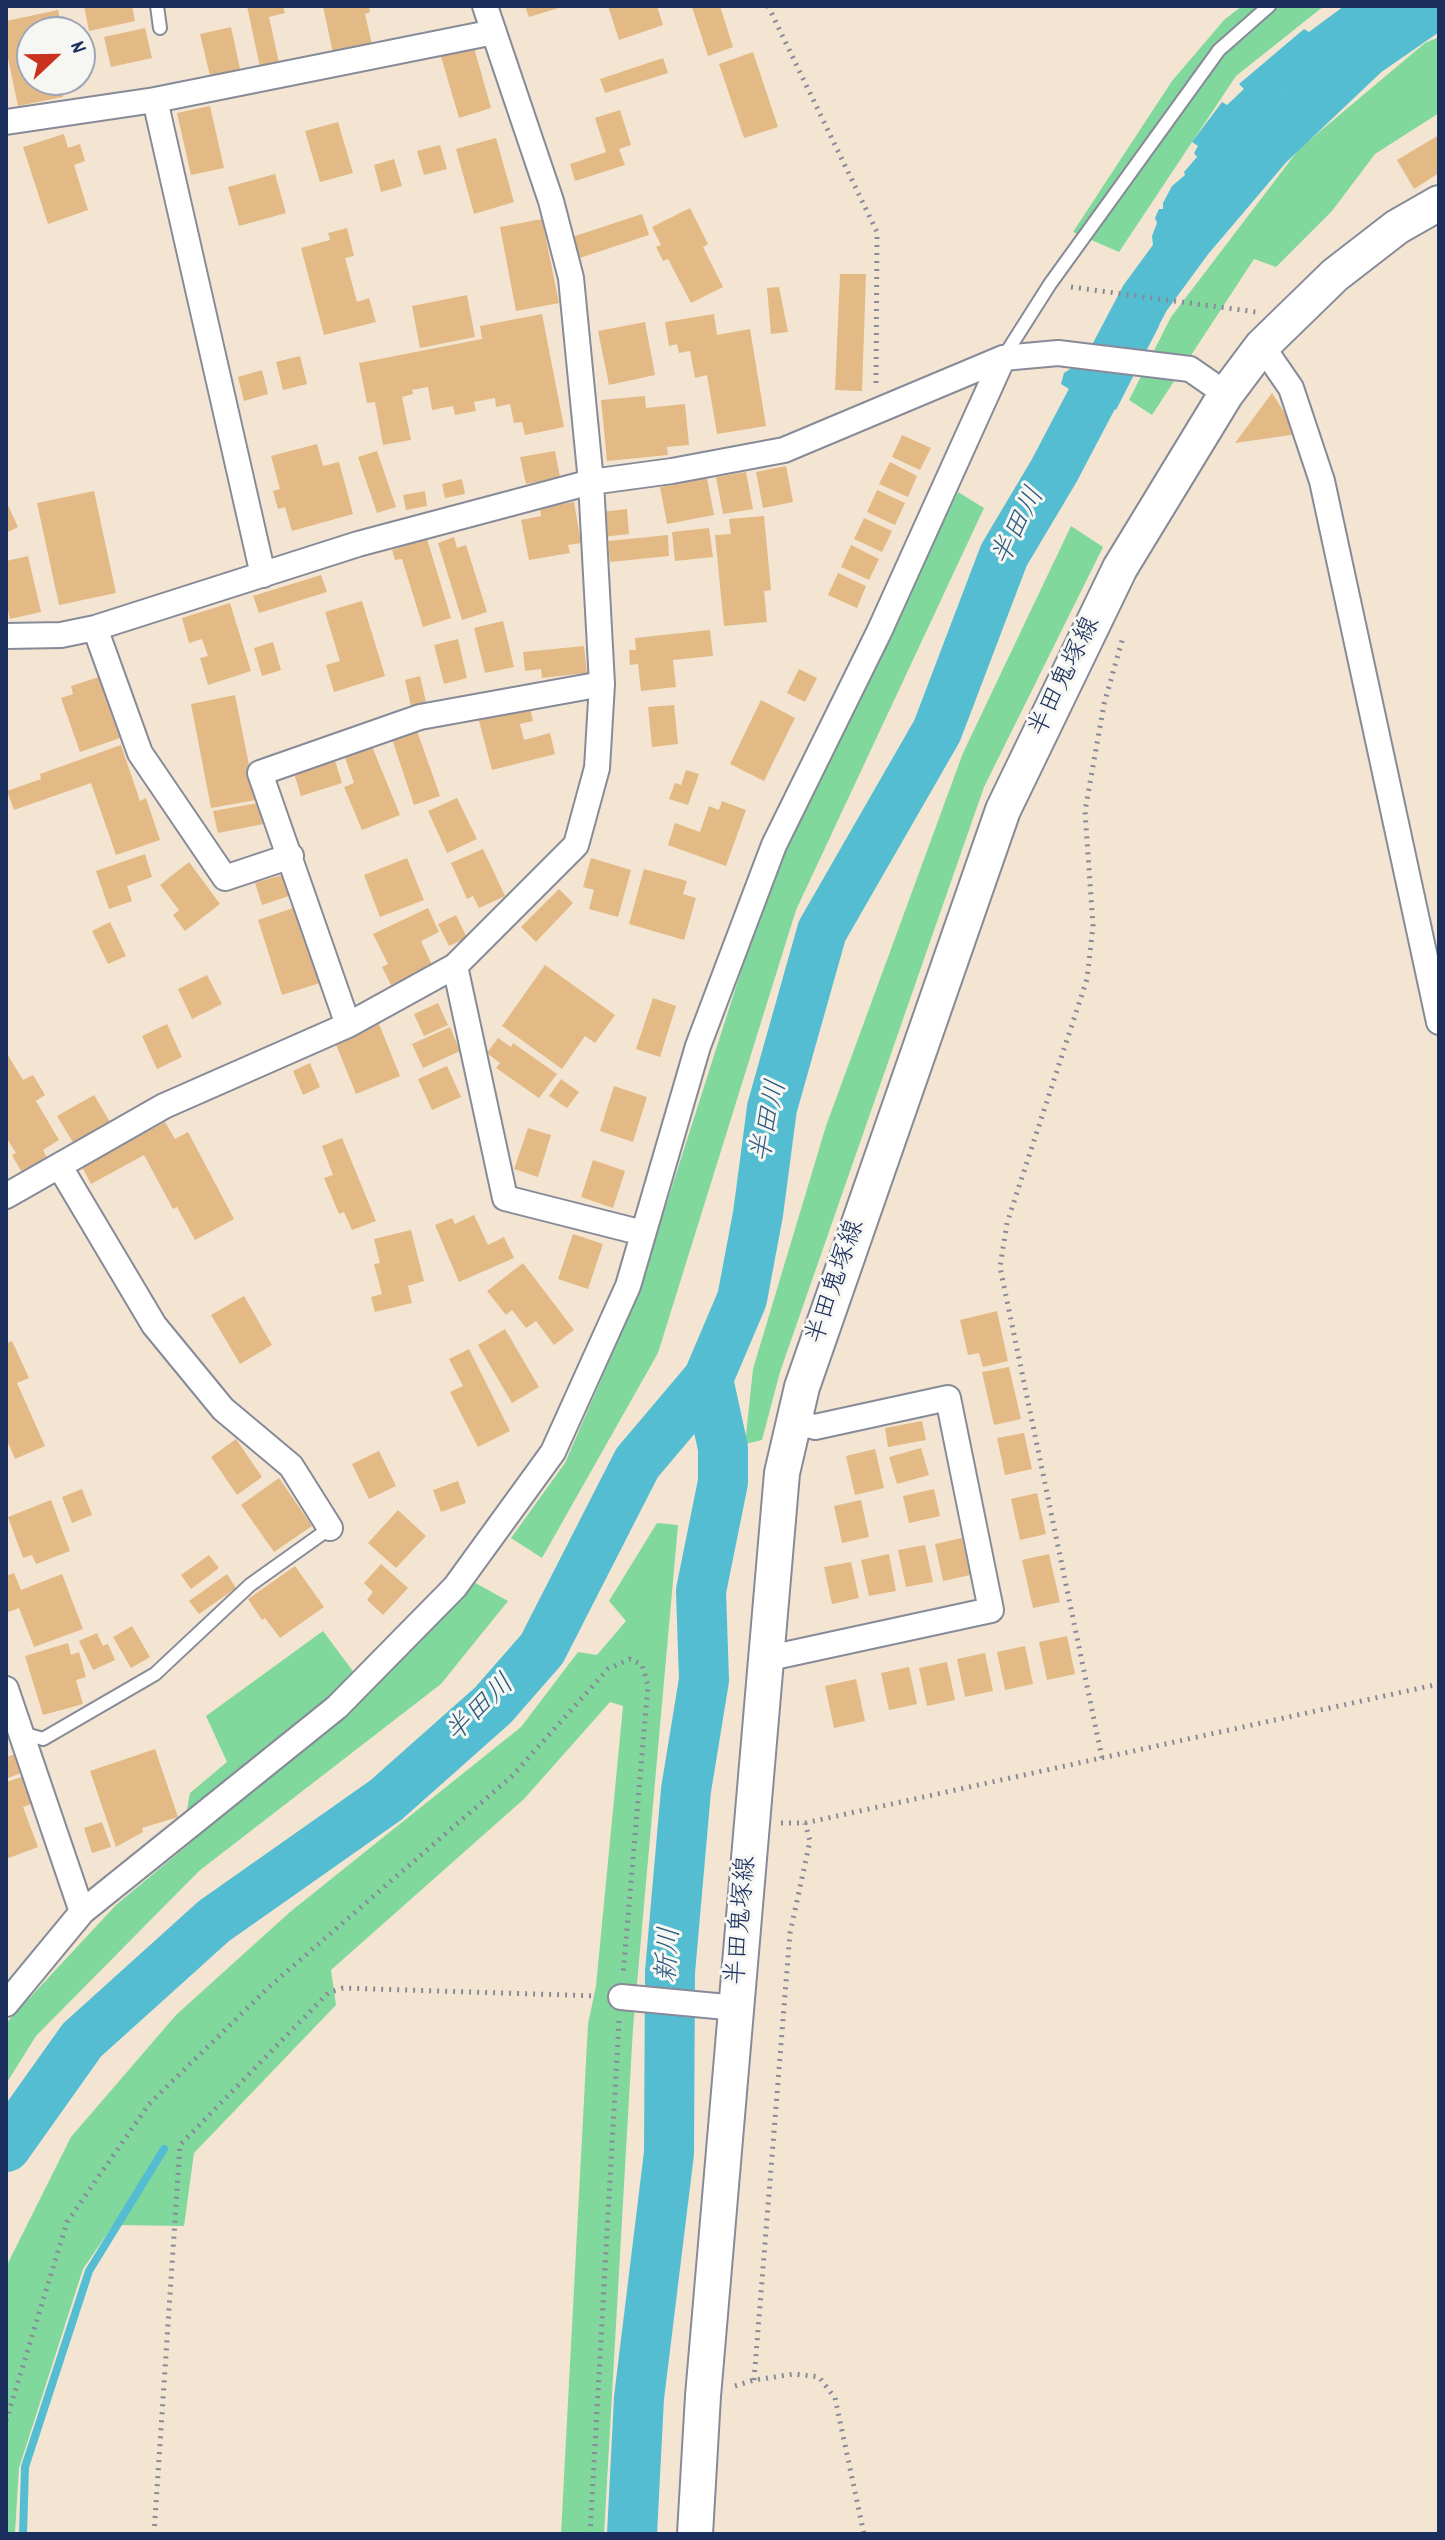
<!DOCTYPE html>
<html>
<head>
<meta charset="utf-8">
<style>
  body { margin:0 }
  #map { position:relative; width:1445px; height:2540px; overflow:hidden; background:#f3e5d1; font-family:Dekko,sans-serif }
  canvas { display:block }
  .frame { position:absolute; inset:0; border:8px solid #1b2f5e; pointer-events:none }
  .north { position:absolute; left:16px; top:16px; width:80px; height:80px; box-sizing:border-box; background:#f6f6f2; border:2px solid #9ea6b7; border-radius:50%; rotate:68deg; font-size:22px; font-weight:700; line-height:32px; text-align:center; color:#1b2f5e }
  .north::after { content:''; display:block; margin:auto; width:28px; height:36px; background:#c8321e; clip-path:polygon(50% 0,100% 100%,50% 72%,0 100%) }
</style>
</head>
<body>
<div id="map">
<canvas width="1445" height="2540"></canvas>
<div class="frame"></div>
<div class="north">N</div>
</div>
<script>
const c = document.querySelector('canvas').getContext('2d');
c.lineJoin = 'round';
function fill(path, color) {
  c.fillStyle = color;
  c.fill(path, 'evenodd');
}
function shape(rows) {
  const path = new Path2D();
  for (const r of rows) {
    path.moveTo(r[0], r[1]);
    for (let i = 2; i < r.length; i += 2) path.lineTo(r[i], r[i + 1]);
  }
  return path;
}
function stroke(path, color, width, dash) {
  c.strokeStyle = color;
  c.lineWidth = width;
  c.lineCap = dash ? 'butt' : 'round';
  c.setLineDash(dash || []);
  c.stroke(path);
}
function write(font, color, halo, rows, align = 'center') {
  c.font = font + ' Dekko,"Klee One",sans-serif';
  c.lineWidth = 6;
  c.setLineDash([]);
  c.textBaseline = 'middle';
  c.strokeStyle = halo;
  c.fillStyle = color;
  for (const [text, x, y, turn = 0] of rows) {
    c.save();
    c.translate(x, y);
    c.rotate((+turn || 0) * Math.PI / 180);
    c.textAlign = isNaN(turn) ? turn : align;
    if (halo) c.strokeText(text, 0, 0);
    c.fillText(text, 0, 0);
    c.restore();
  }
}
fill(shape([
  [1242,6,1324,6,1236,76,1119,252,1073,232,1172,81,1224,20],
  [1439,37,1439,113,1375,154,1332,211,1276,267,1254,259,1152,415,1129,400,1171,317,1299,149,1425,43],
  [958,492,984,508,796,910,658,1353,542,1558,511,1538,565,1463,636,1299,776,862],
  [1071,526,1103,547,984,787,780,1372,762,1440,745,1444,753,1369,826,1126,963,753],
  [657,1523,678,1525,633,2028,604,2534,561,2534,588,2024,596,1986,623,1706,610,1702,524,1799,331,1970,336,2005,194,2153,184,2226,113,2225,83,2269,19,2468,15,2532,6,2532,6,2267,71,2137,176,2015,290,1912,521,1727,578,1652,597,1655,626,1621,609,1601],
  [470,1580,508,1601,441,1684,199,1871,36,2036,6,2084,6,2024,9,2020,116,1905,195,1839,184,1825,190,1793,227,1762,206,1716,323,1631,355,1674]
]), '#80d89d');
fill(shape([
  [1344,6,1439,6,1439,16,1361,44,1328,70,1284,95,1281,110,1259,145,1244,184,1234,191,1215,222,1178,262,1181,270,1180,274,1159,270,1149,306,1152,313,1150,320,1159,326,1116,410,1107,405,1101,407,1080,396,1077,397,1069,389,1061,384,1064,373,1117,339,1115,334,1121,331,1130,311,1127,302,1142,279,1143,269,1151,269,1160,255,1153,245,1152,236,1157,223,1155,218,1159,209,1163,209,1163,203,1172,186,1185,175,1184,172,1197,157,1194,153,1198,146,1192,142,1222,102,1227,105,1244,89,1239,84,1304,29,1309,32]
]), '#55bdd2');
stroke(shape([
  [23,2534,25,2467,89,2271,164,2149]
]), '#55bdd2', 8);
stroke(shape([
  [6,2147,82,2040,214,1921,386,1800,493,1705,542,1649,637,1463,708,1379,742,1299,758,1214,772,1108,822,931,937,731,1004,555,1054,471,1145,298,1189,238,1268,145,1365,53,1433,6],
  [632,2534,639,2398,669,2153,670,1972,686,1790,704,1680,701,1591,723,1482,723,1448,708,1379]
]), '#55bdd2', 50);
fill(shape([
  [84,6,132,6,135,21,89,31],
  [247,6,283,6,285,13,269,17,279,63,260,67],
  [323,6,369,6,370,12,365,14,373,49,334,58],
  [525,6,562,6,562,7,529,17],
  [608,6,657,6,663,25,619,40],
  [720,6,733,47,708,56,692,7],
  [58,10,63,32,32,32,32,80,59,80,63,97,18,106,6,49,6,21],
  [231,27,241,73,211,80,200,34],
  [145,28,152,58,111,67,104,37],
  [473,44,491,108,459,118,440,53],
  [753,52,778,127,744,138,719,64],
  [663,58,668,73,605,93,600,79],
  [210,106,224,168,191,175,177,113],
  [620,110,631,145,619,149,625,165,575,181,570,164,606,152,595,118],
  [338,122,353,173,320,182,305,131],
  [64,134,68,148,80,144,85,161,74,165,88,210,48,224,23,147],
  [1439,135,1439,173,1414,189,1397,160],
  [496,138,514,202,474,214,456,149],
  [440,145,447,169,424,175,417,151],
  [394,159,402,186,381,192,374,165],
  [275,174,286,213,239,226,228,187],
  [690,208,708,244,703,247,723,287,691,303,668,259,663,261,656,247,661,245,652,227],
  [642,214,649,235,580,258,572,237],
  [542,219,559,303,516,311,500,227],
  [347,228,354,256,345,258,357,302,369,298,376,322,324,335,301,248,330,240,328,233],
  [840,274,866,274,862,391,835,390],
  [779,287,788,332,771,334,767,288],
  [467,295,475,337,420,348,412,306],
  [542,314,564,427,525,435,522,422,514,423,510,404,496,407,495,398,474,402,476,411,455,415,453,406,432,410,428,387,412,390,413,394,402,397,411,440,383,445,375,402,367,403,359,363,482,339,480,326],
  [714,314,717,335,750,329,766,426,717,434,707,375,695,378,690,351,679,353,677,344,669,346,665,322],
  [645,322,655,375,609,385,598,331],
  [300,356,307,384,283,390,276,362],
  [262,370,268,394,244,401,238,377],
  [1272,393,1298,434,1235,443],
  [645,396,646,408,685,404,689,445,667,447,668,455,607,461,601,400],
  [902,435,931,448,920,470,892,457],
  [317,444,323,466,339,462,353,514,292,531,285,507,278,509,273,491,280,489,271,456],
  [377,451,396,507,377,513,358,457],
  [555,451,560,477,526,484,520,457],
  [890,462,917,476,908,497,879,484],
  [786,466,793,502,763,508,756,472],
  [746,472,753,509,723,514,716,477],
  [707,478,714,515,667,524,660,487],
  [462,479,465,494,445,498,442,484],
  [877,490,905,503,895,525,867,512],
  [94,491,116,593,59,605,37,503],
  [425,491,427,506,406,510,403,495],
  [6,501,18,527,6,533],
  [574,502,581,543,568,545,570,553,529,560,521,520,541,516,540,508],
  [627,509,629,534,603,537,601,512],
  [764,516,771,590,764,591,767,622,724,626,715,535,731,534,729,519],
  [864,518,892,531,882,552,854,539],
  [709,528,713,557,675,561,672,532],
  [668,535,669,556,610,562,608,541],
  [454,537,457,548,466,545,487,612,462,620,438,543],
  [427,539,451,618,423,627,402,559,395,560,392,550],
  [851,545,879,559,869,580,841,567],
  [28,556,41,612,10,619,6,602,6,561],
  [838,573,866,586,857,608,828,595],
  [321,575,327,592,259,613,253,596],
  [362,601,385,676,334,692,326,665,340,661,325,612],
  [230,603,251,671,208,685,200,658,208,656,202,639,189,643,182,618],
  [503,621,514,667,485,673,474,628],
  [710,630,713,656,673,660,676,687,641,691,638,664,630,665,629,650,636,650,635,638],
  [458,639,467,678,444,684,434,645],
  [273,642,281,670,262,676,254,648],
  [584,646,587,673,542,678,541,669,525,671,523,652],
  [799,669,817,678,805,702,787,693],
  [420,676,428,711,413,715,405,680],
  [99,677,120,738,80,752,61,698,73,694,71,686],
  [235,695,256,800,211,808,191,704],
  [761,700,795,718,764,781,730,764],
  [529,704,533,721,520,724,524,740,550,733,555,754,492,770,478,717],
  [674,705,678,744,652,747,648,707],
  [417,731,440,796,414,805,392,739],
  [371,744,400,815,362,830,344,787,354,783,344,755],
  [121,745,140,801,146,798,160,840,116,855,91,783,14,810,7,791,41,779,40,774],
  [334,757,342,783,301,796,293,770],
  [686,770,699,774,688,805,669,799,675,783,681,785],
  [457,798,477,839,447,853,428,811],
  [722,801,746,810,726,866,668,845,675,823,700,832,709,806,719,810],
  [258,803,263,824,218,833,213,811],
  [483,849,505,896,479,908,473,896,467,899,451,863],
  [145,854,152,877,127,886,132,901,109,909,96,871],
  [407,858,424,900,380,917,364,875],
  [591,858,631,870,618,917,589,909,594,890,583,887],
  [189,862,220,904,185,931,173,915,179,910,160,885],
  [644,869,687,881,683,894,696,898,684,940,629,924],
  [282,875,289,896,262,905,255,883],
  [559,889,573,903,536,942,521,927],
  [296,907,320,983,282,995,258,920],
  [428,908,439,932,421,941,432,965,391,985,382,967,388,964,373,934],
  [456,915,467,938,449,946,438,924],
  [110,922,126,956,108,964,92,931],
  [545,965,615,1015,595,1043,585,1036,562,1069,502,1026],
  [207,975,222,1004,192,1019,178,989],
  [653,998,676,1006,660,1057,636,1049],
  [438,1003,448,1025,424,1036,414,1014],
  [167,1024,182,1057,157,1069,142,1036],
  [379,1024,400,1076,356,1094,335,1042],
  [450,1027,460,1051,423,1068,412,1044],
  [498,1038,511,1047,513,1043,557,1074,539,1098,496,1068,500,1063,487,1053],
  [6,1052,23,1080,33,1075,45,1095,36,1101,59,1140,43,1150,47,1158,22,1173,12,1155,16,1153,6,1137],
  [310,1063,320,1087,303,1095,293,1071],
  [447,1066,461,1097,432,1110,418,1079],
  [561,1079,579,1092,567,1108,549,1096],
  [614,1086,647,1097,633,1142,600,1131],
  [94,1095,110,1122,74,1144,57,1116],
  [165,1122,175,1139,188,1132,234,1219,195,1240,177,1207,173,1209,144,1155,91,1184,82,1167],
  [528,1128,551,1135,538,1177,514,1169],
  [342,1138,376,1221,352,1230,344,1212,339,1214,324,1178,333,1175,322,1146],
  [593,1160,625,1171,613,1208,581,1197],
  [474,1215,488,1245,504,1237,514,1258,459,1282,435,1225,452,1218,455,1224],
  [411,1230,424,1281,408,1286,412,1303,375,1312,371,1297,382,1294,374,1264,380,1263,374,1239],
  [573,1234,603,1244,588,1289,558,1279],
  [523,1263,574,1330,554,1345,536,1321,526,1328,512,1310,506,1315,487,1291],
  [244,1296,272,1345,240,1364,211,1315],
  [997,1311,1008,1361,983,1367,979,1353,968,1355,960,1320],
  [505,1329,539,1387,512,1403,478,1345],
  [12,1341,29,1378,17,1383,45,1446,15,1459,6,1438,6,1343],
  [469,1349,510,1431,478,1447,450,1392,463,1386,449,1359],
  [1009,1367,1021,1419,994,1425,982,1372],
  [922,1421,926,1440,888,1447,885,1428],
  [1024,1433,1032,1469,1005,1475,997,1438],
  [236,1439,262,1477,237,1495,211,1457],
  [921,1448,929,1475,897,1484,889,1457],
  [875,1449,884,1488,855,1495,846,1456],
  [379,1451,396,1486,369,1499,352,1464],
  [279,1478,312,1526,274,1552,241,1505],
  [458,1481,466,1503,441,1512,433,1490],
  [82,1489,92,1515,72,1523,62,1497],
  [934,1489,940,1516,909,1523,903,1496],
  [1037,1493,1046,1534,1020,1540,1011,1499],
  [51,1500,70,1551,36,1564,32,1555,23,1558,8,1517],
  [861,1500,869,1537,842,1543,834,1506],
  [398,1510,426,1536,396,1568,368,1543],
  [962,1538,970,1575,943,1581,935,1544],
  [925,1545,933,1582,906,1587,898,1550],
  [889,1554,896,1591,869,1596,861,1560],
  [1049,1554,1060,1602,1033,1608,1022,1560],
  [209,1555,219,1568,191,1589,181,1575],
  [851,1562,859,1598,832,1604,824,1567],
  [381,1564,408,1588,383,1615,367,1600,373,1592,364,1583],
  [295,1566,324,1607,280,1638,265,1618,262,1620,248,1599],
  [14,1573,21,1590,62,1574,83,1629,34,1647,19,1608,6,1613,6,1576],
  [227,1574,236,1588,199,1614,189,1601],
  [132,1626,150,1657,131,1668,113,1637],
  [97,1633,103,1646,108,1644,115,1660,93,1670,79,1641],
  [1067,1636,1075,1674,1047,1680,1039,1642],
  [68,1643,71,1655,79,1652,86,1677,76,1680,83,1704,43,1715,25,1656],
  [1025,1646,1033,1684,1005,1690,997,1652],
  [985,1653,993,1691,965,1697,957,1659],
  [947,1662,955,1700,927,1706,919,1668],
  [909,1667,917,1704,889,1710,881,1673],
  [856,1679,865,1721,834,1728,825,1686],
  [155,1749,178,1817,142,1828,143,1832,116,1847,90,1771],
  [16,1754,23,1772,6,1779,6,1757],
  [22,1777,31,1804,23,1807,38,1847,6,1859,6,1782],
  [102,1822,111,1847,92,1853,84,1828]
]), '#e3ba86');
const lane = shape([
  [157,6,160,28],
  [1003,358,1050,284,1219,50,1269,6],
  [22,1733,43,1739,155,1674,250,1585,330,1528]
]);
const street = shape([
  [155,100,263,575],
  [6,122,155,100,494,32],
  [1262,346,1291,388,1322,481,1439,1022],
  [95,628,140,753,225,878,291,856],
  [6,636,61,635,95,628,358,544,591,482,672,471,784,450,1003,358,1058,353,1190,369,1226,394],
  [455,966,505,1198,643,1233],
  [348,1025,260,773,420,717,602,684],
  [60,1167,154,1325,223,1409,291,1466,330,1528],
  [6,1196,164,1106,348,1025,455,966,576,845,597,768,602,684,591,482,571,278,551,201,485,6],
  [765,1659,991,1610,948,1398,815,1427,793,1421],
  [6,1689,82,1912],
  [621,1997,737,2008],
  [6,2004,82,1912,337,1707,455,1587,553,1452,628,1286,698,1046,774,845,879,632,1003,358]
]);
const secondary = shape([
  [695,2534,703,2396,782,1473,802,1387,1003,810,1120,568,1226,394,1262,346,1335,275,1397,227,1439,203]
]);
stroke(lane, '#878a98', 16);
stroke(street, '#878a98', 28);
stroke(secondary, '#878a98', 38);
stroke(shape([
  [768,6,877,232,876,384],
  [1071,287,1256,312],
  [1102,1758,1000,1267,1007,1223,1087,979,1093,926,1085,811,1104,704,1123,637],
  [781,1823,805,1823,1439,1684],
  [754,2380,790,1933,810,1841,805,1823],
  [735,2386,754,2380,794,2374,819,2377,835,2398,864,2534],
  [6,2421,67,2222,149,2104,269,1987,512,1776,608,1669,630,1659,642,1665,648,1685,623,1975],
  [154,2534,180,2145,328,1993,343,1988,597,1996],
  [590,2534,619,2021]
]), '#878a98', 5, [2, 6]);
stroke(lane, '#fff', 12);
stroke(street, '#fff', 24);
stroke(secondary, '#fff', 34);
write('26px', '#1b2f5e', '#f6f6f2', [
  ["半田鬼塚線",1067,678,-64],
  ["半田鬼塚線",838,1283,-71],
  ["半田鬼塚線",744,1921,-85]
]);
write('italic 28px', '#2c5a81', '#f6f6f2', [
  ["半田川",1021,528,-63],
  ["半田川",772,1122,-78],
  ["半田川",482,1711,-44],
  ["新川",672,1955,-86]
]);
</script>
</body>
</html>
